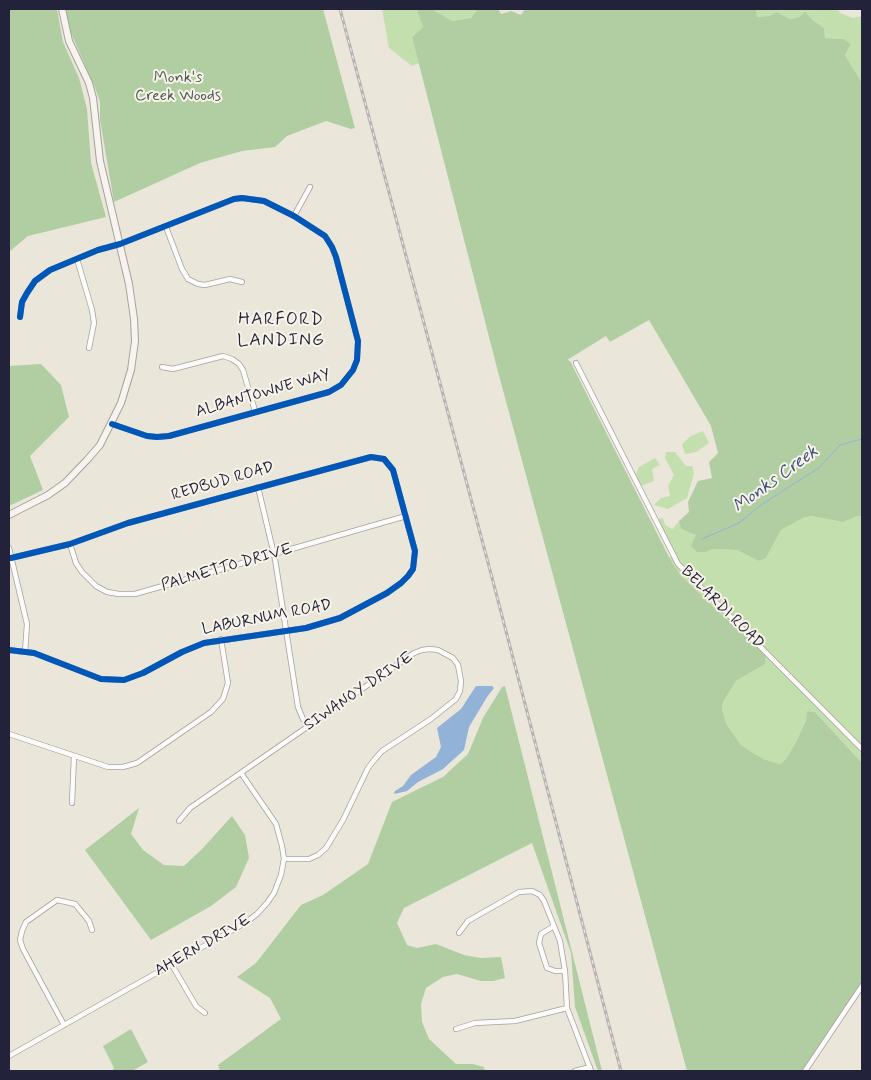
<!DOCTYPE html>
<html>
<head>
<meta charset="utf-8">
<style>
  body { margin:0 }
  #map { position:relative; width:871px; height:1080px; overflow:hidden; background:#eae6d9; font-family:Mynerve,sans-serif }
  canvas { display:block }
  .frame { position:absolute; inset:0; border:10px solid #22223b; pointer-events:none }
</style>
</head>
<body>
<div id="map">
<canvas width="871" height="1080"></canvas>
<div class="frame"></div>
</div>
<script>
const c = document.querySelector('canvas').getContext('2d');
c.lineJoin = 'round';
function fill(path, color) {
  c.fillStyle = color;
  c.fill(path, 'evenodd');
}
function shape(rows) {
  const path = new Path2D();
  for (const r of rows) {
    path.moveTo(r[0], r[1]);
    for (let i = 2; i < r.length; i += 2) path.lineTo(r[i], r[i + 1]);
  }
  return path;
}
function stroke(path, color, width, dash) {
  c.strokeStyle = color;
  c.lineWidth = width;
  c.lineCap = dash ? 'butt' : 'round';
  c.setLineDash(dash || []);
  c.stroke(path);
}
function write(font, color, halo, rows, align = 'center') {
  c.font = font + ' Mynerve,sans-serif';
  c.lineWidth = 4;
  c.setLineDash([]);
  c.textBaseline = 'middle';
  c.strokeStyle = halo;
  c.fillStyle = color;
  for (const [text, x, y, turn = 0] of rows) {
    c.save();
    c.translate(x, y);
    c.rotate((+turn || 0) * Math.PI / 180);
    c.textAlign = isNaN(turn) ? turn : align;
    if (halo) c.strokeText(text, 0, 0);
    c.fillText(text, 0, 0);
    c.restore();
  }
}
fill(shape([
  [382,9,419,9,417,11,423,27,412,37,419,63,412,66,389,48],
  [432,9,481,9,478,9,471,18,452,21],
  [756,9,838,9,840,13,853,18,862,16,862,83,845,55,851,44,844,39,825,38,824,28,814,21,805,13,799,17,790,19,777,12,769,16,757,17],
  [703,431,709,443,696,452,685,454,682,444,691,436],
  [666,452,675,452,686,466,692,466,694,473,687,498,668,509,654,505,661,498,670,496,668,486,674,475,665,458],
  [655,458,660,465,652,469,654,481,641,486,636,474,639,467],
  [811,516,843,522,858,516,862,516,862,763,815,712,807,711,806,719,796,742,786,759,780,764,763,759,741,745,727,725,722,710,723,702,736,681,765,664,766,656,681,576,669,557,675,555,658,519,663,518,665,525,673,529,679,521,681,529,697,535,706,552,713,549,737,550,759,561,766,558,781,530,803,518]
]), '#c4dfae');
fill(shape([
  [9,9,57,9,63,42,79,78,87,109,91,163,106,217,28,236,9,252],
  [65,9,323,9,355,128,351,129,326,121,287,136,275,147,242,151,200,163,114,202,100,120,100,102,94,85,70,31],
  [419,9,432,9,452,21,471,18,478,9,498,9,501,14,511,11,521,15,525,9,756,9,757,17,769,16,777,12,790,19,799,17,805,12,814,21,824,28,825,38,844,39,851,44,845,55,862,83,862,516,858,516,843,522,811,516,803,518,781,530,766,558,759,561,737,550,713,549,706,552,697,552,691,546,696,535,681,529,679,521,689,512,688,502,698,481,712,478,709,462,718,453,711,426,649,320,610,342,606,336,567,360,570,361,669,557,681,576,766,656,765,664,736,681,723,702,722,710,727,725,741,745,763,759,780,764,786,759,796,742,806,720,807,711,815,712,862,763,862,986,805,1071,687,1071,497,368,412,37,423,27,417,11],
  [41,364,61,385,69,417,30,456,43,490,9,506,9,366],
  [505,686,602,1071,598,1071,575,1007,571,953,532,843,404,908,397,923,407,945,417,948,436,944,464,955,481,958,501,957,505,978,493,981,481,981,457,974,443,977,426,988,421,1004,422,1022,429,1039,456,1064,473,1064,484,1067,485,1071,220,1071,218,1065,281,1019,270,998,237,977,256,963,301,905,323,895,368,864,392,802,443,777,468,754,483,718,502,687],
  [139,808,131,834,143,850,164,865,184,866,202,849,232,816,245,835,249,858,236,887,211,906,151,940,85,850],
  [131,1029,148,1062,132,1071,112,1071,114,1068,103,1046]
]), '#b1cea3');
fill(shape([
  [476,686,492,686,494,688,487,697,469,727,464,750,443,769,418,782,407,791,394,794,395,791,403,786,411,775,436,757,441,747,437,728,461,709]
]), '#93b2d7');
stroke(shape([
  [466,9,470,9],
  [477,9,481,9],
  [702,539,739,523,761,505,820,467,840,445,862,439]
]), '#93b2d7', 1);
const street = shape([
  [294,216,310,187],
  [166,227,182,269,188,279,198,284,205,285,230,279,242,282],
  [77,259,92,310,94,323,89,348],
  [20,317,22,302,27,293,35,281,50,270,98,250,120,244,234,199,242,198,264,201,294,216,325,236,332,247,336,257,358,341,357,360,353,370,341,385,329,392,169,436,157,437,147,436,112,424],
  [576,363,678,564,862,749],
  [162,367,173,369,223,356,232,359,239,364,243,370,255,411],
  [258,487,275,559,298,707,303,719,308,726],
  [70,544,76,563,82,572,96,586,107,592,119,594,135,594,406,516],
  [9,548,27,624,25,652],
  [9,650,34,653,101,679,124,680,143,673,182,652,204,643,306,628,340,618,387,593,401,583,408,576,413,569,415,551,393,470,384,459,371,457,128,523,70,544,11,558],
  [9,734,108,767,123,767,137,763,211,712,223,699,228,683,221,639],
  [72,803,74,756],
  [179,821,190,808,414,653,422,650,430,649,438,650,453,658,458,665,461,681,460,691,456,699,431,719,382,751,375,759,368,768,343,820,326,848,318,855,309,859,284,859],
  [554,926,541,934,539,943,547,968,555,971,565,971],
  [459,933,468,921,519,892,532,891,540,895,544,901,560,941,565,971,567,1008,591,1071],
  [172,965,196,1006,205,1013],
  [64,1025,23,949,20,940,22,931,26,922,57,900,75,904,89,921,92,930],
  [456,1029,475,1023,515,1021,567,1008],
  [9,1056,245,923,257,914,267,903,274,893,281,875,284,859,282,846,276,824,241,773],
  [575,1071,590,1067],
  [805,1071,862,986]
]);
const secondary = shape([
  [9,515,48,495,65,483,87,460,100,445,121,403,131,370,135,341,134,319,129,284,100,161,93,98,89,83,69,41,62,9]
]);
stroke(street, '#a4a29e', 6);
stroke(secondary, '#a4a29e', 8);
stroke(street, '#fcfbf9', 4.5);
stroke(secondary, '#f7f3ef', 6);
const rail = shape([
  [340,9,490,570,621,1071]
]);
stroke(rail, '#b4b3b4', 3);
stroke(rail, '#f7f3e8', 1, [4]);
stroke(shape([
  [20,317,22,302,27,293,35,281,50,270,98,250,120,244,234,199,242,198,264,201,294,216,325,236,332,247,336,257,358,341,357,360,353,370,341,385,329,392,169,436,157,437,147,436,112,424],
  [9,650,34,653,101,679,124,680,143,673,182,652,204,643,306,628,340,618,387,593,401,583,408,576,413,569,415,551,393,470,384,459,371,457,128,523,70,544,11,558]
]), '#0057b8', 6);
write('16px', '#495953', '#f7f3e8', [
  ["Monk's",178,79],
  ["Creek Woods",178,97]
]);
write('16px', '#22223b', '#f7f3e8', [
  ["ALBANTOWNE WAY",263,394,-16],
  ["REDBUD ROAD",223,482,-16],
  ["PALMETTO DRIVE",227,568,-16],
  ["BELARDI ROAD",722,608,45],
  ["LABURNUM ROAD",267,618,-11],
  ["SIWANOY DRIVE",359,692,-34],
  ["AHERN DRIVE",203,946,-30]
]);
c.letterSpacing = '1px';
write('18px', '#22223b', '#f7f3e8', [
  ["HARFORD",281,320],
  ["LANDING",281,341]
]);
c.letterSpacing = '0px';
write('italic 18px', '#405379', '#f7f3e8', [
  ["Monks Creek",776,480,-36]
]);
</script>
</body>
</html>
